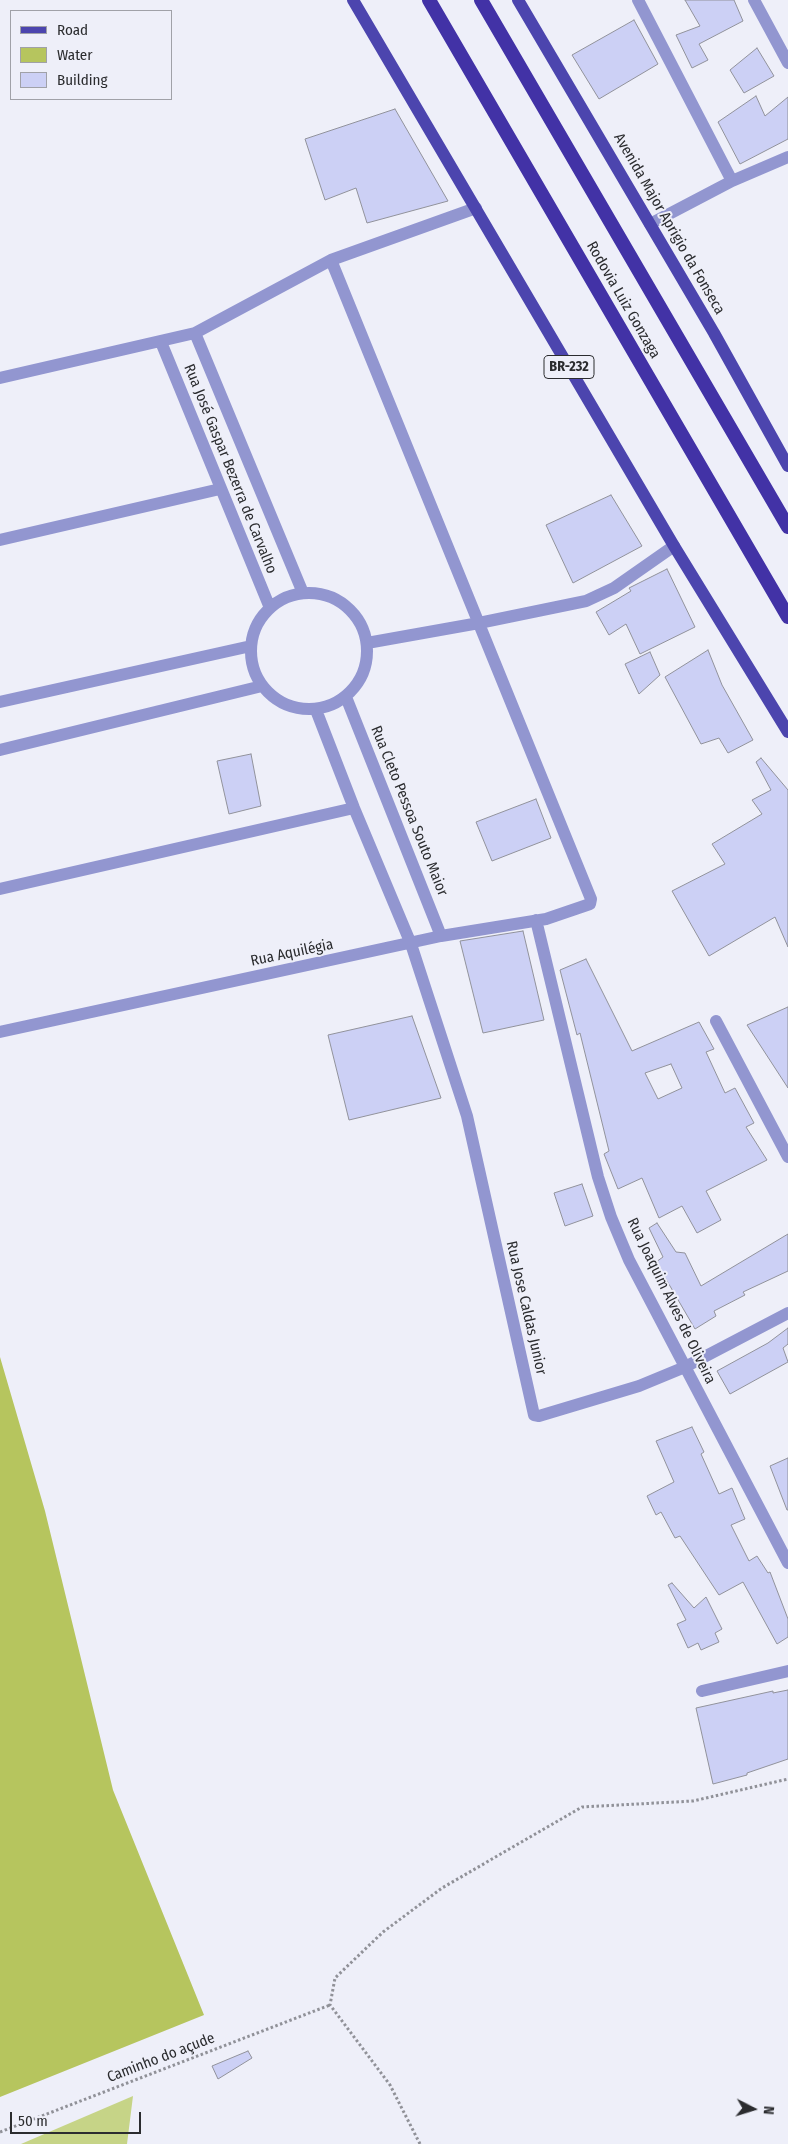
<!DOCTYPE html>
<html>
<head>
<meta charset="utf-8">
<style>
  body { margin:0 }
  #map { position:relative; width:788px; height:2144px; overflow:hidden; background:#eeeff9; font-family:"Fira Sans Condensed",sans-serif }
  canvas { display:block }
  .legend { position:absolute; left:10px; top:10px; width:162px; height:90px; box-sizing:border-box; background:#eeeff9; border:1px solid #a0a1a8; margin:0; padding:6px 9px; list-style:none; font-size:15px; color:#2b2c2f }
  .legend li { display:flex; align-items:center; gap:10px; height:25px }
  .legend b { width:25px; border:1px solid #a0a1a8 }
  .north { position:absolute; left:728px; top:2084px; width:50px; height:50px; -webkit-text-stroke:4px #eeeff9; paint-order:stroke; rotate:95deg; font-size:14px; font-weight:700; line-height:20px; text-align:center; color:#2b2c2f }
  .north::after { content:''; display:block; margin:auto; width:18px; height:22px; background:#2b2c2f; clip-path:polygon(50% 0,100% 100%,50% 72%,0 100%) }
  .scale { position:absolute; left:10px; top:2112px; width:131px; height:22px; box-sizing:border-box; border:2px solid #2b2c2f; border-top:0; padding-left:6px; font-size:15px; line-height:18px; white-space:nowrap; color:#2b2c2f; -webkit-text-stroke:4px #eeeff9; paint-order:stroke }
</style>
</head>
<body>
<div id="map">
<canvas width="788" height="2144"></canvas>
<ul class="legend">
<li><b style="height:6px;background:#4c45ae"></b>Road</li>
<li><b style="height:14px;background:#b6c55e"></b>Water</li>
<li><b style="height:14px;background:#ccd0f5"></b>Building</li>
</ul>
<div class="north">N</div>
<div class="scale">50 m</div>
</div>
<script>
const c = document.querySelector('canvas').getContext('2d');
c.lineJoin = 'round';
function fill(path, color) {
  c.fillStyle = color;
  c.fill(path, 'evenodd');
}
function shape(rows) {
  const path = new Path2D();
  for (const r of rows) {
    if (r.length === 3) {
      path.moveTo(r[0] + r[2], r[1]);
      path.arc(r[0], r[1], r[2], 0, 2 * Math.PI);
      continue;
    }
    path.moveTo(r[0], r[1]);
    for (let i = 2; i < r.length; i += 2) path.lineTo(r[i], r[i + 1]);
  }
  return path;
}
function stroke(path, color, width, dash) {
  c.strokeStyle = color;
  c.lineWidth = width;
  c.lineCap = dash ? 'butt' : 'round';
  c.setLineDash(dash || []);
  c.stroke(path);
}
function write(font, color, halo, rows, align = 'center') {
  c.font = font + ' "Fira Sans Condensed",sans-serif';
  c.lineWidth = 4;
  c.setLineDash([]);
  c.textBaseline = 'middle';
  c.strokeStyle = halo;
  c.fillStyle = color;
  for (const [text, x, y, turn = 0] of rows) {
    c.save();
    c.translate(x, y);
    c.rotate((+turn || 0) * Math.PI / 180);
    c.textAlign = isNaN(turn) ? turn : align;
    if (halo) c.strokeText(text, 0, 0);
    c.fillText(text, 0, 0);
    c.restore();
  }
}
fill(shape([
  [133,2096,127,2144,21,2144]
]), '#c6d487');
fill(shape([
  [0,1357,45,1511,113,1790,204,2015,0,2097]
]), '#b6c55e');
const building = shape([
  [685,0,734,0,743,21,699,44,708,60,692,68,676,35,700,26,685,0],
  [634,20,658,64,599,99,572,55,634,20],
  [757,48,774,76,744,93,730,70,757,48],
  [756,96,765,116,788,97,788,139,740,164,718,122,756,96],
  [395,109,448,201,367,223,356,188,325,200,305,139,395,109],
  [611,495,642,546,573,583,546,525,611,495],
  [667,569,695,627,640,654,626,624,609,635,596,612,631,591,629,588,667,569],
  [708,650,722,685,753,740,728,753,719,738,701,744,665,677,708,650],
  [650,652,660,675,639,694,625,664,650,652],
  [251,754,261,806,229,814,217,761,251,754],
  [761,758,788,790,788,947,775,917,709,956,672,891,725,864,712,844,762,814,752,800,771,790,756,762,761,758],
  [536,799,551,838,492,861,476,822,536,799],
  [523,931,544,1020,483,1033,460,941,523,931],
  [586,959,632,1051,699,1022,714,1049,706,1052,725,1093,735,1088,754,1123,746,1127,767,1160,706,1191,721,1220,697,1233,682,1206,659,1218,642,1178,618,1189,604,1154,609,1151,580,1033,577,1035,560,970,586,959],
  [671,1064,682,1088,658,1099,645,1073,671,1064],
  [788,1007,788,1088,747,1025,788,1007],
  [412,1016,441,1098,349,1120,328,1035,412,1016],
  [582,1184,593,1216,565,1226,554,1193,582,1184],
  [657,1223,676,1252,685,1253,701,1286,788,1234,788,1271,743,1292,745,1295,714,1311,716,1316,695,1329,656,1262,663,1257,649,1228,657,1223],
  [788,1328,788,1344,783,1348,788,1362,730,1394,717,1371,768,1343,788,1328],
  [692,1427,704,1452,701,1454,719,1494,732,1488,745,1519,731,1525,749,1561,757,1556,768,1573,770,1572,788,1619,788,1637,777,1644,743,1582,719,1595,680,1536,675,1538,661,1512,656,1515,647,1496,674,1482,656,1441,692,1427],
  [788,1458,788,1510,787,1510,770,1466,788,1458],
  [672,1583,694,1608,706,1597,722,1629,715,1633,719,1642,701,1650,698,1643,688,1648,677,1624,686,1620,668,1585,672,1583],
  [788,1690,788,1759,747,1773,747,1775,713,1784,696,1708,773,1691,773,1693,788,1690],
  [248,2051,252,2058,218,2079,212,2066,248,2051]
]);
fill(building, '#ccd0f5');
stroke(building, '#91929b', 1);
stroke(shape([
  [0,2132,330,2005],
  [420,2144,390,2085,330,2005,335,1978,383,1932,442,1888,582,1807,693,1801,788,1779]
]), '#909198', 3, [2.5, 2.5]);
stroke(shape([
  [638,0,732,181],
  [754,0,788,63],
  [650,224,732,181,788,157],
  [195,333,303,593],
  [161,342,270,608],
  [0,378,195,333,331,260,476,208],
  [0,540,220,489],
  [309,651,58],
  [367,643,479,623,586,601,614,588,674,546],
  [346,697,441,936],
  [0,702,251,646],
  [316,710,354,808,411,944,467,1116,534,1415,539,1416,639,1386,685,1367,788,1313],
  [0,750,262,686],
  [0,889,354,808],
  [536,920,598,1177,611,1217,629,1260,788,1563],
  [716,1021,788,1157],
  [0,1032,441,936,546,919,590,904,591,899,331,260],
  [702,1691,788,1671]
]), '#9296d0', 12);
stroke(shape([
  [353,0,674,546,788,732],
  [518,0,714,333,788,466]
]), '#4c45ae', 12);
stroke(shape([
  [429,0,788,617],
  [481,0,788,527]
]), '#4232a6', 14);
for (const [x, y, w] of [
  [569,367,50]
]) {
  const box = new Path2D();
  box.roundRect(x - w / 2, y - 11.5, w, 23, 4);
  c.fillStyle = '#eeeff9';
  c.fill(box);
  stroke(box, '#2b2c2f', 1);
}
write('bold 14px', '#2b2c2f', null, [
  ["BR-232",569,367]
]);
write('15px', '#2b2c2f', '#eeeff9', [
  ["Avenida Major Aprigio da Fonseca",669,224,60],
  ["Rodovia Luiz Gonzaga",623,300,60],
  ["Rua José Gaspar Bezerra de Carvalho",230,469,68],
  ["Rua Cleto Pessoa Souto Maior",409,811,68],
  ["Rua Aquilégia",292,953,-12],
  ["Rua Joaquim Alves de Oliveira",671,1301,64],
  ["Rua Jose Caldas Junior",526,1308,77],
  ["Caminho do açude",161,2058,-21]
]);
</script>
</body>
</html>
